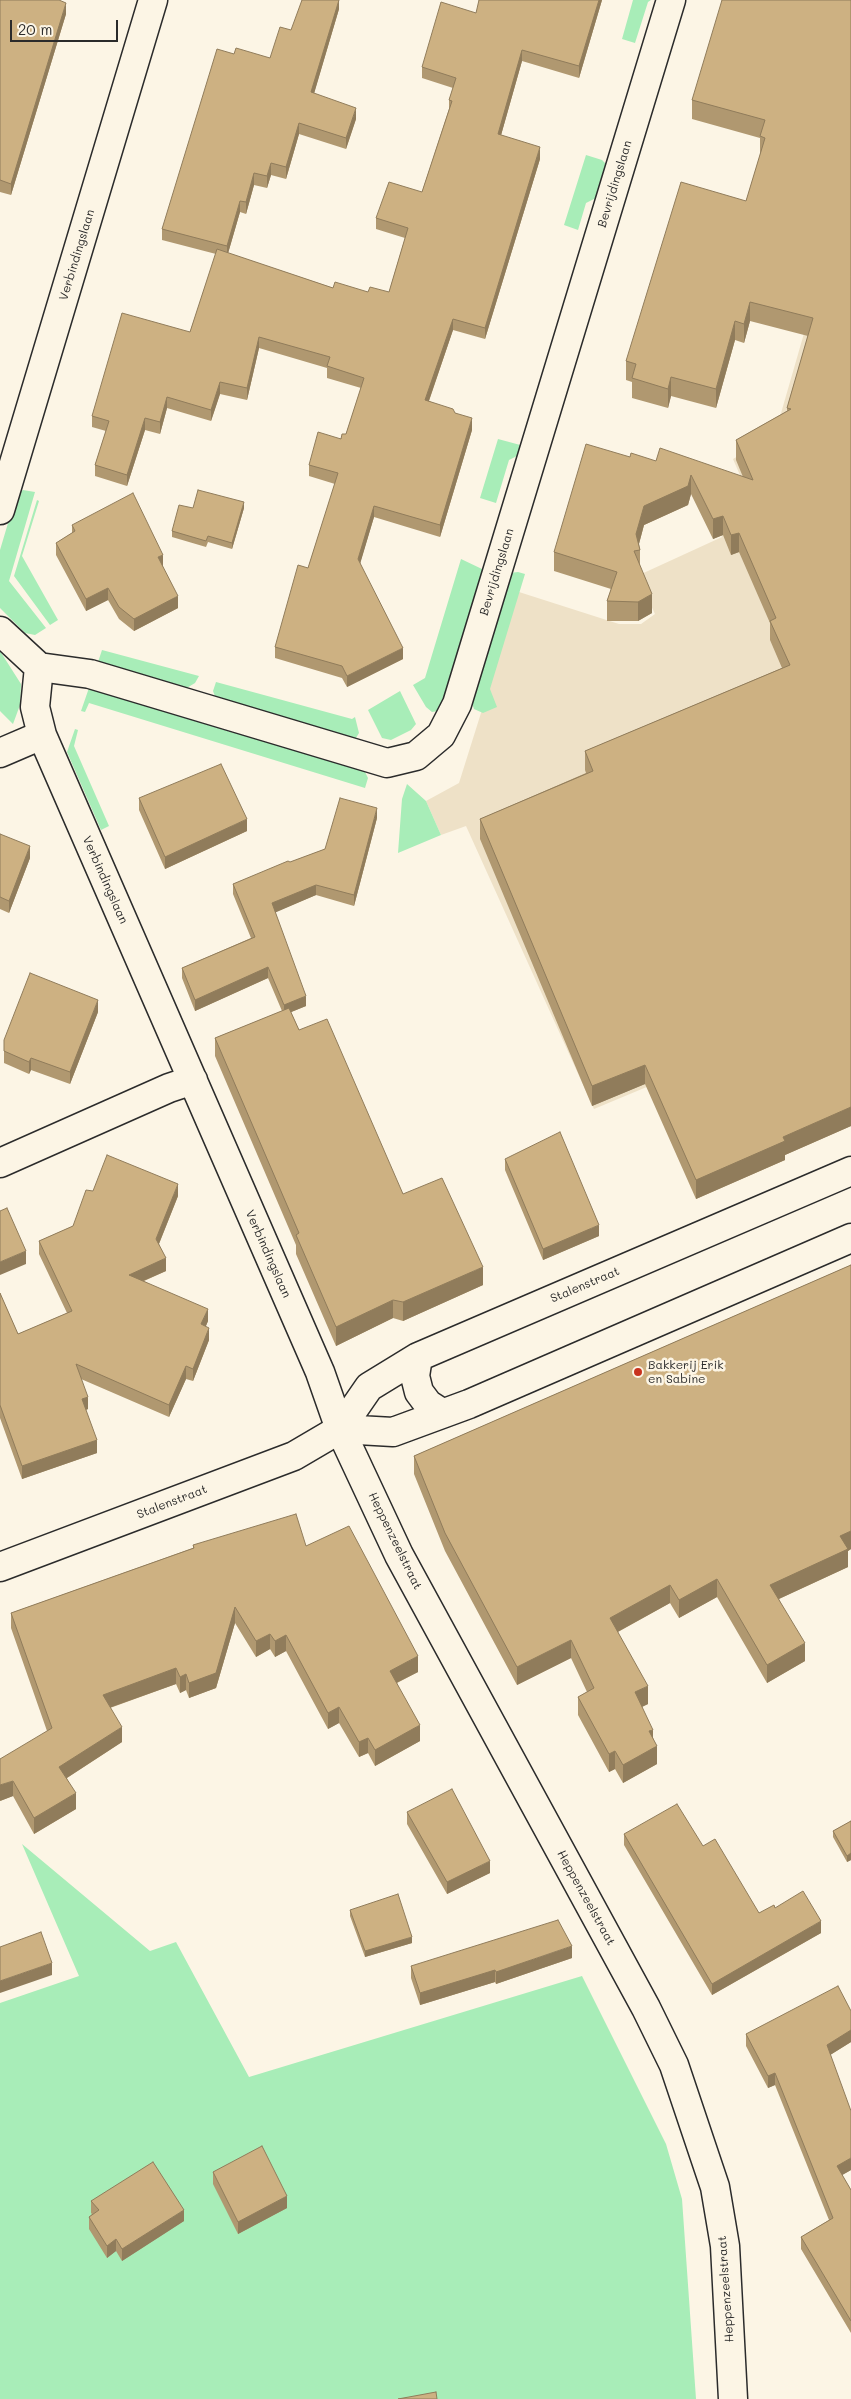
<!DOCTYPE html>
<html>
<head>
<meta charset="utf-8">
<style>
  body { margin:0 }
  #map { position:relative; width:851px; height:2399px; overflow:hidden; background:#fcf5e5; font-family:Mali,sans-serif }
  canvas { display:block }
  .scale { position:absolute; left:10px; top:20px; width:108px; height:22px; box-sizing:border-box; border:2px solid #2b2b2b; border-top:0; padding-left:6px; font-size:15px; line-height:18px; white-space:nowrap; color:#2b2b2b; -webkit-text-stroke:4px #fcf5e5; paint-order:stroke }
</style>
</head>
<body>
<div id="map">
<canvas width="851" height="2399"></canvas>
<div class="scale">20 m</div>
</div>
<script>
const c = document.querySelector('canvas').getContext('2d');
c.lineJoin = 'round';
function fill(path, color) {
  c.fillStyle = color;
  c.fill(path, 'evenodd');
}
function shape(rows) {
  const path = new Path2D();
  for (const r of rows) {
    path.moveTo(r[0], r[1]);
    for (let i = 2; i < r.length; i += 2) path.lineTo(r[i], r[i + 1]);
  }
  return path;
}
function stroke(path, color, width, dash) {
  c.strokeStyle = color;
  c.lineWidth = width;
  c.lineCap = dash ? 'butt' : 'round';
  c.setLineDash(dash || []);
  c.stroke(path);
}
function write(font, color, halo, rows, align = 'center') {
  c.font = font + ' Mali,sans-serif';
  c.lineWidth = 5;
  c.setLineDash([]);
  c.textBaseline = 'middle';
  c.strokeStyle = halo;
  c.fillStyle = color;
  for (const [text, x, y, turn = 0] of rows) {
    c.save();
    c.translate(x, y);
    c.rotate((+turn || 0) * Math.PI / 180);
    c.textAlign = isNaN(turn) ? turn : align;
    if (halo) c.strokeText(text, 0, 0);
    c.fillText(text, 0, 0);
    c.restore();
  }
}
fill(shape([
  [829,0,851,0,851,1067,775,902,704,931,752,1043,594,1109,466,826,441,835,426,801,459,783,519,592,619,624,641,624,655,614,637,576,722,537,710,512,749,496,733,459,775,434,841,205,793,98,803,87]
]), '#eee1c7');
fill(shape([
  [633,0,651,0,648,2,635,43,622,39],
  [586,155,602,160,607,165,600,196,586,203,578,230,564,225],
  [498,439,524,446,521,454,509,460,496,503,480,498],
  [23,490,35,492,9,581,46,628,35,635,25,633,0,608,0,550,17,493],
  [37,500,39,501,22,556,58,620,50,625,14,576],
  [461,559,482,569,484,579,445,704,438,711,432,712,426,707,413,685,425,678],
  [518,572,525,574,490,689,497,707,483,713,474,709,471,700,510,573],
  [102,650,199,676,195,683,185,689,97,665],
  [0,651,21,684,20,705,13,724,0,711],
  [216,682,352,719,355,717,359,733,354,741,216,699,213,691],
  [90,685,148,703,159,710,234,733,247,733,364,770,368,778,365,788,89,703,85,712,81,711],
  [400,691,416,724,411,730,391,740,382,738,368,710],
  [75,729,78,730,74,746,109,826,101,830,67,752],
  [407,784,426,801,441,835,398,853,402,799],
  [22,1844,150,1951,176,1942,249,2077,582,1976,666,2144,682,2199,696,2399,0,2399,0,2003,79,1976]
]), '#a8edb8');
const street = shape([
  [0,510,153,0],
  [0,631,39,667,35,707,42,735,320,1372,340,1429,399,1555,646,2008,674,2065,715,2187,725,2246,733,2399],
  [39,667,90,674,387,763,416,756,441,735,457,704,671,0],
  [0,753,42,735],
  [0,1163,169,1088,193,1080]
]);
const secondary = shape([
  [418,1357,415,1376,419,1392,428,1404,442,1413],
  [340,1429,393,1432,469,1404,851,1238],
  [0,1567,294,1456,340,1429,369,1387,418,1357,851,1171]
]);
stroke(street, '#2b2b2b', 31);
stroke(secondary, '#2b2b2b', 31);
stroke(street, '#fcf5e5', 28);
stroke(secondary, '#fcf5e5', 28);
fill(shape([
  [0,0,66,14,11,195,0,192],
  [339,0,339,9,314,93,356,119,346,149,299,134,286,179,271,175,267,188,254,185,246,214,240,212,228,253,333,288,368,292,389,292,405,238,376,229,376,218,422,192,449,109,449,100,453,88,422,78,422,67,476,13,602,0,579,78,522,61,501,135,540,159,485,339,453,330,429,401,455,413,472,430,440,537,374,517,360,563,403,659,347,687,342,678,275,658,275,647,308,568,335,484,309,476,309,465,346,434,361,388,327,378,327,368,259,348,247,400,220,394,211,421,167,408,160,434,145,430,127,486,95,476,95,465,106,431,92,427,92,416,190,332,216,254,162,240,162,229,234,54,270,58,291,30],
  [851,0,851,1126,785,1155,785,1160,696,1199,645,1084,592,1106,480,839,480,819,586,773,585,770,585,751,782,668,770,640,770,623,739,552,731,555,723,535,713,539,691,494,688,505,644,525,639,544,640,550,640,566,652,613,638,621,607,621,607,601,611,589,554,571,554,552,630,457,656,461,743,477,736,460,736,440,787,411,787,408,808,336,750,321,744,343,735,340,716,408,671,396,668,408,632,398,632,382,626,380,626,361,746,201,760,156,760,138,692,119,692,100],
  [193,508,244,508,232,549,208,542,206,547,172,537,172,531],
  [72,525,163,567,178,608,134,631,119,619,108,600,86,611,56,555,56,543,72,533],
  [139,798,247,831,165,869,139,810],
  [377,818,354,906,316,895,275,912,306,1006,291,1012,299,1030,403,1194,483,1285,403,1321,393,1318,336,1346,296,1254,296,1245,215,1056,215,1038,282,1011,268,978,195,1011,182,978,182,968,251,938,233,894,233,884,325,849],
  [0,834,30,858,9,913,0,909],
  [98,1012,70,1084,31,1070,29,1074,4,1063,4,1040],
  [505,1159,599,1236,543,1260,505,1170],
  [93,1191,178,1196,159,1244,166,1271,144,1281,208,1321,206,1326,209,1340,193,1381,186,1379,169,1417,81,1379,88,1409,86,1410,97,1453,22,1479,0,1418,0,1293,18,1334,67,1313,39,1254,39,1241,73,1226],
  [851,1265,851,1549,848,1551,848,1567,779,1599,805,1661,767,1683,717,1597,679,1618,670,1603,618,1632,648,1704,642,1707,653,1737,657,1764,623,1783,615,1769,609,1772,578,1715,578,1697,587,1692,571,1658,517,1685,445,1551,414,1474,414,1456],
  [193,1545,306,1546,418,1672,397,1683,420,1741,375,1766,368,1753,359,1757,339,1723,328,1729,286,1651,275,1657,270,1649,256,1657,235,1623,216,1688,189,1698,186,1690,180,1693,176,1684,110,1708,122,1742,67,1778,76,1809,34,1834,13,1796,0,1801,47,1731,11,1628,11,1613,193,1548],
  [407,1812,490,1873,447,1894,407,1824],
  [851,1821,851,1860,847,1862,833,1837,833,1831],
  [624,1834,703,1846,759,1913,775,1908,821,1933,712,1995,624,1845],
  [350,1910,412,1943,365,1957,350,1916],
  [572,1958,496,1984,495,1982,420,2005,411,1978,411,1966],
  [851,2011,851,2042,830,2055,851,2170,842,2175,851,2190,851,2333,801,2249,801,2237,829,2220,775,2085,768,2088,746,2046,746,2034],
  [213,2172,287,2208,238,2234,213,2184],
  [91,2201,184,2221,122,2261,116,2251,107,2258,89,2229,89,2217,92,2214,91,2213]
]), '#b09870');
fill(shape([
  [339,0,339,9,311,104,311,92],
  [599,0,602,0,579,78,579,66],
  [66,3,66,14,11,195,11,184],
  [522,50,522,61,498,146,498,134],
  [356,108,356,119,346,149,346,138],
  [299,123,299,134,286,179,286,167],
  [540,147,540,159,485,339,485,328],
  [271,163,271,175,267,188,267,176],
  [254,173,254,185,246,214,246,202],
  [240,201,240,212,227,257,227,246],
  [750,302,750,321,744,343,744,324],
  [453,319,453,330,425,412,425,400],
  [735,321,735,340,716,408,716,389],
  [259,337,259,348,247,400,247,388],
  [671,377,671,396,668,408,668,389],
  [220,382,220,394,211,421,211,410],
  [167,397,167,408,160,434,160,422],
  [145,418,145,430,127,486,127,475],
  [472,418,472,430,440,537,440,525],
  [691,475,691,494,688,505,644,525,637,551,636,534,644,506],
  [244,502,244,508,232,549,232,543],
  [374,506,374,517,358,571,358,559],
  [723,516,723,535,713,539,713,519],
  [739,533,739,552,731,555,731,535],
  [163,555,163,567,158,569,158,557],
  [108,588,108,600,86,611,86,599],
  [652,594,652,613,638,621,638,602],
  [178,596,178,608,134,631,134,619],
  [403,648,403,659,347,687,347,676],
  [377,808,377,818,354,906,354,895],
  [247,819,247,831,165,869,165,857],
  [30,846,30,858,9,913,9,901],
  [316,885,316,895,272,914,272,903],
  [268,967,268,978,195,1011,195,1000],
  [306,996,306,1006,284,1015,284,1005],
  [98,1000,98,1012,70,1084,70,1072],
  [31,1058,31,1070,29,1074,29,1062],
  [645,1065,645,1084,592,1106,592,1086],
  [851,1107,851,1126,785,1155,785,1160,696,1199,696,1180,783,1137],
  [178,1184,178,1196,156,1251,156,1239],
  [599,1225,599,1236,543,1260,543,1249],
  [26,1251,26,1264,0,1275,0,1262],
  [166,1258,166,1271,129,1287,129,1275],
  [483,1267,483,1285,403,1321,403,1302],
  [393,1300,393,1318,336,1346,336,1327],
  [208,1309,208,1321,201,1337,201,1324],
  [209,1328,209,1340,193,1381,193,1369],
  [186,1366,186,1379,169,1417,169,1405],
  [88,1397,88,1409,82,1411,82,1399],
  [97,1440,97,1453,22,1479,22,1466],
  [851,1531,851,1549,848,1551,848,1567,770,1603,770,1585,840,1536],
  [717,1579,717,1597,679,1618,679,1600],
  [670,1585,670,1603,610,1636,610,1618],
  [235,1607,235,1623,216,1688,189,1698,189,1683],
  [270,1634,270,1649,256,1657,256,1641],
  [286,1635,286,1651,275,1657,275,1641],
  [571,1640,571,1658,517,1685,517,1667],
  [805,1643,805,1661,767,1683,767,1665],
  [418,1656,418,1672,390,1686,390,1671],
  [176,1668,176,1684,103,1710,103,1695],
  [186,1674,186,1690,180,1693,180,1677],
  [648,1686,648,1704,635,1710,635,1692],
  [339,1707,339,1723,328,1729,328,1713],
  [420,1725,420,1741,375,1766,375,1750],
  [122,1727,122,1742,59,1783,59,1767],
  [653,1730,653,1748,649,1731],
  [368,1738,368,1753,359,1757,359,1742],
  [657,1746,657,1764,623,1783,623,1765],
  [615,1751,615,1769,609,1772,609,1754],
  [13,1781,13,1796,0,1801,0,1785],
  [76,1793,76,1809,34,1834,34,1818],
  [851,1853,851,1860,847,1862,847,1856],
  [490,1861,490,1873,447,1894,447,1882],
  [821,1921,821,1933,712,1995,712,1984],
  [412,1937,412,1943,365,1957,365,1951],
  [572,1946,572,1958,496,1984,496,1972],
  [52,1963,52,1975,0,1993,0,1981],
  [495,1970,495,1982,420,2005,420,1993],
  [851,2030,851,2042,827,2057,827,2045],
  [775,2073,775,2085,768,2088,768,2076],
  [851,2158,851,2170,837,2178,837,2166],
  [287,2196,287,2208,238,2234,238,2222],
  [184,2210,184,2221,122,2261,122,2249],
  [116,2239,116,2251,107,2258,107,2246]
]), '#907c5b');
const building = shape([
  [0,0,59,0,66,3,11,184,0,180,0,0],
  [302,0,339,0,311,92,356,108,346,138,299,123,286,167,271,163,267,176,254,173,246,202,240,201,227,246,162,229,217,49,234,54,236,48,270,58,280,27,291,30,302,0],
  [479,0,599,0,579,66,522,50,498,134,540,147,485,328,453,319,425,400,453,409,455,413,472,418,440,525,374,506,358,559,403,648,347,676,342,666,275,647,298,565,308,568,338,473,309,465,318,432,341,439,342,434,346,434,364,378,327,366,330,357,259,337,247,388,220,382,211,410,167,397,160,422,145,418,127,475,95,465,109,421,92,416,122,313,190,332,217,249,333,288,335,282,368,292,370,287,389,292,408,228,376,218,389,182,422,192,452,101,449,100,456,78,422,67,441,2,476,13,479,0],
  [722,0,851,0,851,1107,783,1137,785,1141,696,1180,645,1065,592,1086,480,819,593,771,585,751,790,665,770,621,776,618,739,533,731,535,723,516,713,519,691,475,688,486,644,506,636,534,640,550,634,551,652,594,638,602,607,601,617,572,554,552,586,444,630,457,631,453,656,461,660,448,753,480,736,440,791,409,787,408,813,318,750,302,744,324,735,321,716,389,671,377,668,389,632,378,636,364,626,361,681,182,746,201,765,138,760,136,765,120,692,100,722,0],
  [198,490,244,502,232,543,208,536,206,541,172,531,179,505,193,508,198,490],
  [133,493,163,555,158,557,178,596,134,619,119,607,108,588,86,599,56,543,75,531,72,525,133,493],
  [221,764,247,819,165,857,139,798,221,764],
  [340,798,377,808,354,895,316,885,272,903,306,996,284,1005,268,967,195,1000,182,968,255,937,233,884,288,861,290,862,325,849,340,798],
  [0,834,30,846,9,901,0,897,0,834],
  [30,973,98,1000,70,1072,31,1058,29,1062,4,1051,4,1040,30,973],
  [289,1008,299,1030,327,1019,403,1194,442,1178,483,1267,403,1302,393,1300,336,1327,296,1235,299,1233,215,1038,289,1008],
  [560,1132,599,1225,543,1249,505,1159,560,1132],
  [107,1155,178,1184,156,1239,166,1258,129,1275,208,1309,201,1324,209,1328,193,1369,186,1366,169,1405,76,1364,88,1397,82,1399,97,1440,22,1466,0,1405,0,1293,18,1334,72,1311,39,1241,73,1226,86,1190,93,1191,107,1155],
  [7,1208,26,1251,0,1262,0,1211,7,1208],
  [851,1265,851,1531,840,1536,848,1549,770,1585,805,1643,767,1665,717,1579,679,1600,670,1585,610,1618,648,1686,635,1692,653,1730,649,1731,657,1746,623,1765,615,1751,609,1754,578,1697,594,1688,571,1640,517,1667,445,1533,414,1456,851,1265],
  [296,1514,306,1546,349,1526,418,1656,390,1671,420,1725,375,1750,368,1738,359,1742,339,1707,328,1713,286,1635,275,1641,270,1634,256,1641,235,1607,216,1673,189,1683,186,1674,180,1677,176,1668,103,1695,122,1727,59,1767,76,1793,34,1818,13,1781,0,1785,0,1759,52,1728,11,1613,194,1548,193,1545,296,1514],
  [452,1789,490,1861,447,1882,407,1812,452,1789],
  [677,1804,703,1846,715,1839,759,1913,774,1905,775,1908,803,1891,821,1921,712,1984,624,1834,677,1804],
  [851,1821,851,1853,847,1856,833,1831,851,1821],
  [398,1894,412,1937,365,1951,350,1910,398,1894],
  [558,1920,572,1946,496,1972,495,1970,420,1993,411,1966,558,1920],
  [41,1932,52,1963,0,1981,0,1947,41,1932],
  [838,1986,851,2011,851,2030,827,2045,851,2111,851,2158,837,2166,851,2190,851,2321,801,2237,833,2218,775,2073,768,2076,746,2034,838,1986],
  [262,2146,287,2196,238,2222,213,2172,262,2146],
  [153,2162,184,2210,122,2249,116,2239,107,2246,89,2217,99,2210,91,2201,153,2162],
  [436,2392,437,2399,398,2399,436,2392]
]);
fill(building, '#cdb182');
stroke(building, '#907c5b', 1);
for (const [x, y, r, color] of [
  [638,1372,5,"#c8321e"]
]) {
  const dot = new Path2D();
  dot.arc(x, y, r, 0, 2 * Math.PI);
  c.fillStyle = color;
  c.fill(dot);
  stroke(dot, '#fcf5e5', 2);
}
write('12px', '#2b2b2b', '#fcf5e5', [
  ["Bevrijdingslaan",615,184,-73],
  ["Verbindingslaan",77,255,-73],
  ["Bevrijdingslaan",497,572,-73],
  ["Verbindingslaan",105,880,66],
  ["Verbindingslaan",268,1254,66],
  ["Stalenstraat",585,1285,-23],
  ["Stalenstraat",172,1502,-21],
  ["Heppenzeelstraat",395,1541,64],
  ["Heppenzeelstraat",586,1898,61],
  ["Heppenzeelstraat",726,2289,-94]
]);
write('12px', '#2b2b2b', '#fcf5e5', [
  ["Bakkerij Erik",648,1365],
  ["en Sabine",648,1379]
], 'left');
</script>
</body>
</html>
